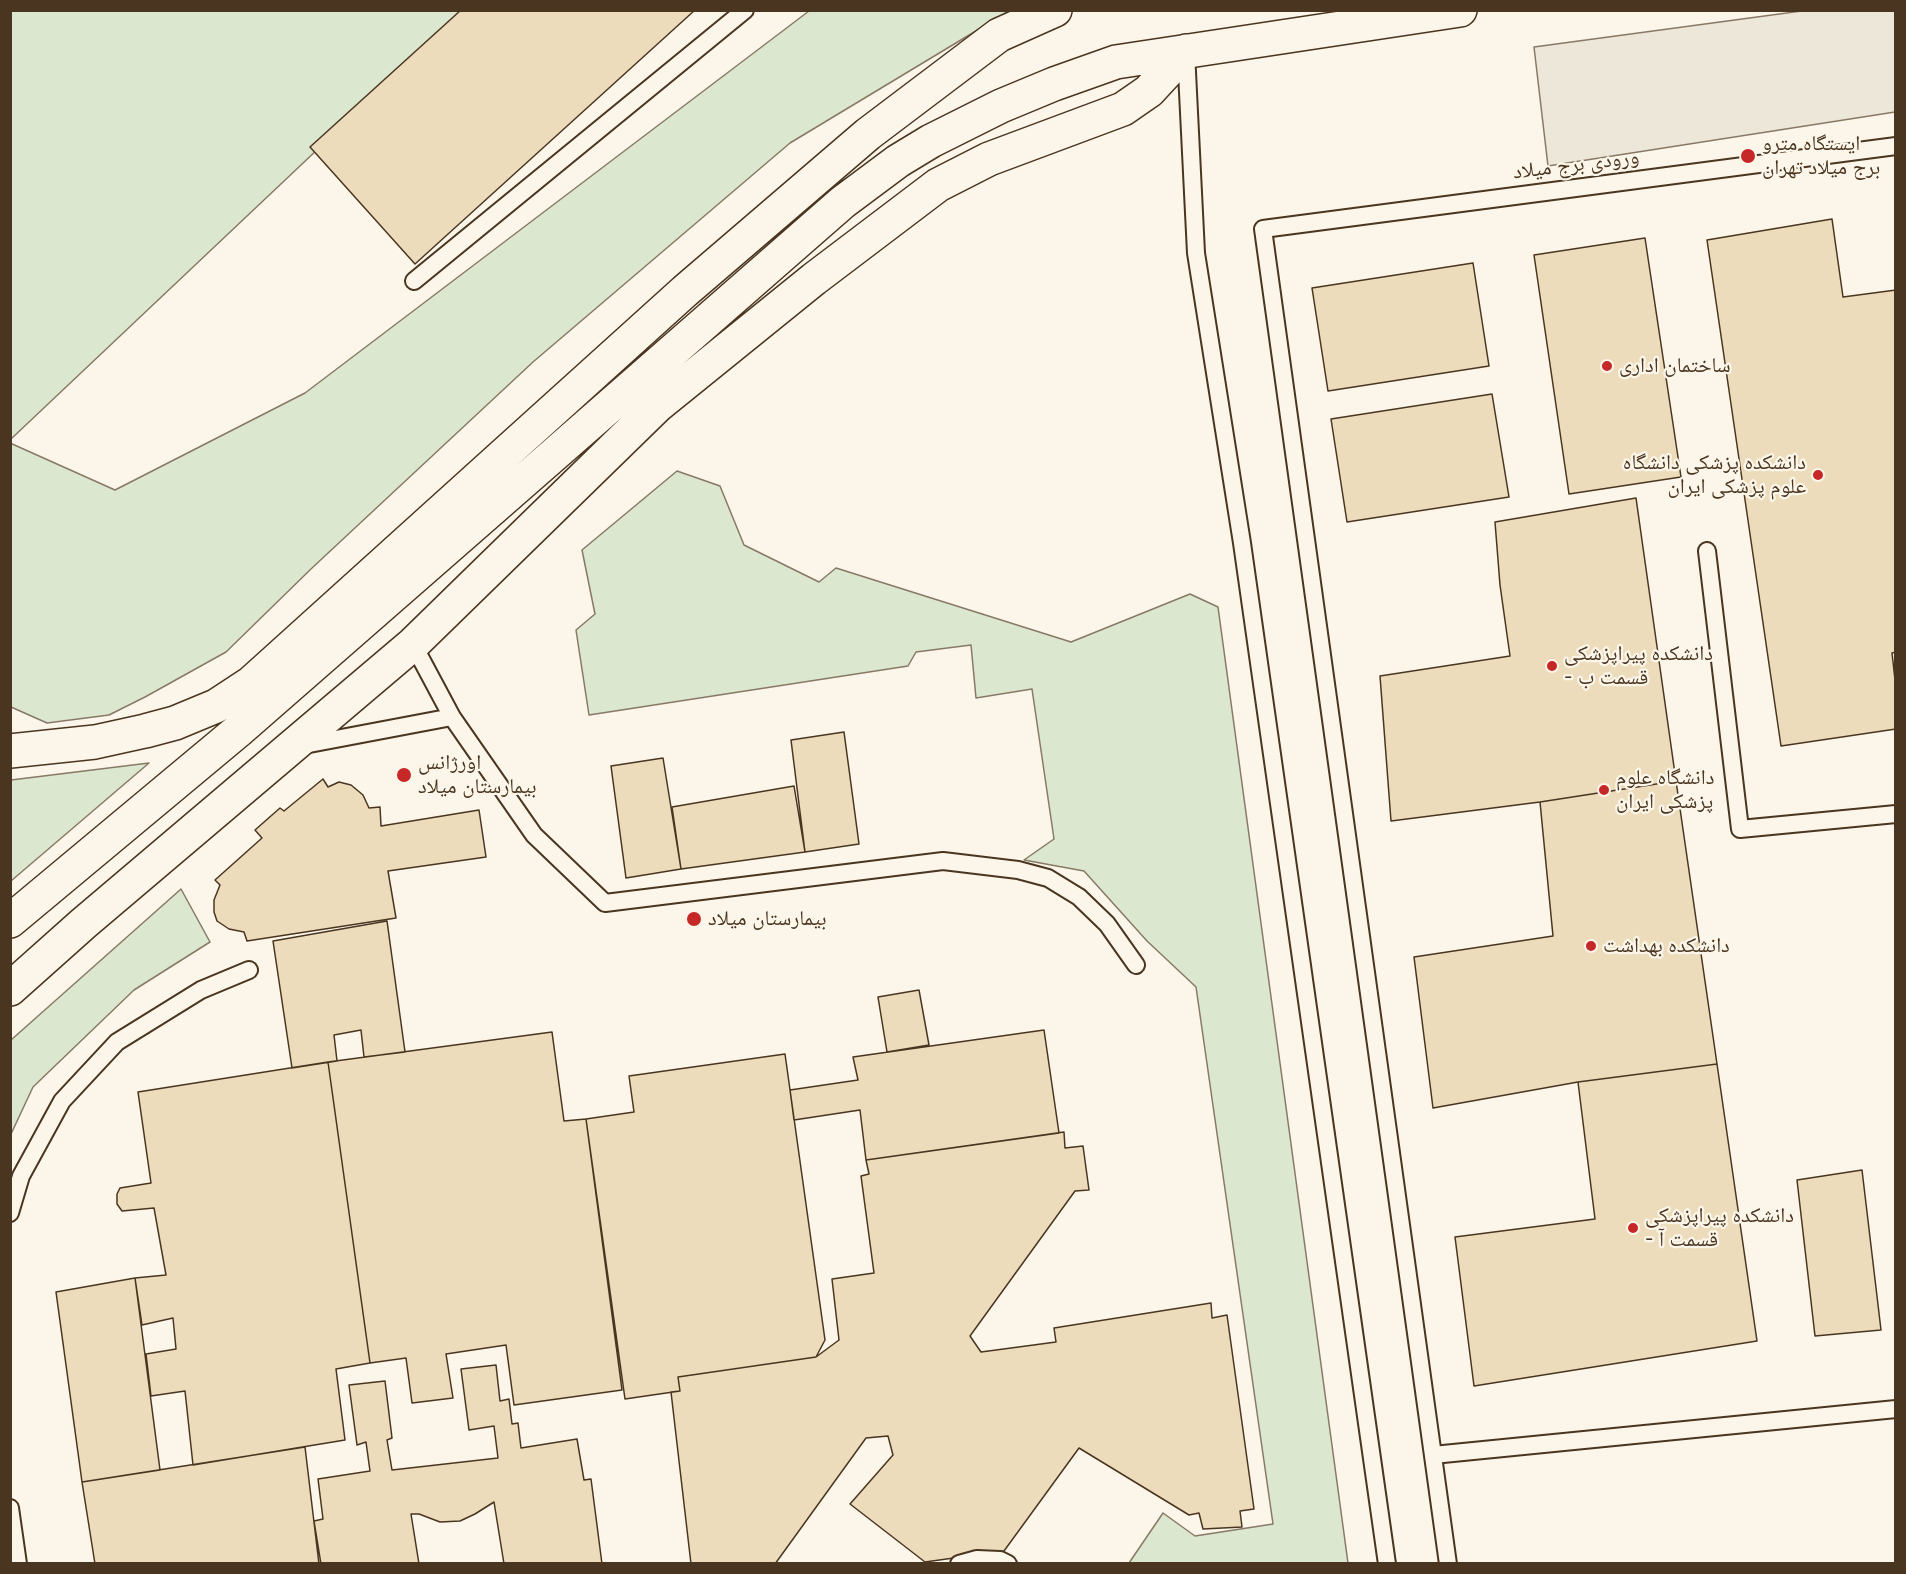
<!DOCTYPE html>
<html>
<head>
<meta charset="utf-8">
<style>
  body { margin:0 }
  #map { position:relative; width:1906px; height:1574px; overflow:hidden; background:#fbf6e9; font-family:"Fira Sans",sans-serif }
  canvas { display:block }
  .frame { position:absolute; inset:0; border:12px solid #4a3520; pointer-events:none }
</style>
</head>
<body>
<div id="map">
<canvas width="1906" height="1574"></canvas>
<div class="frame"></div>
</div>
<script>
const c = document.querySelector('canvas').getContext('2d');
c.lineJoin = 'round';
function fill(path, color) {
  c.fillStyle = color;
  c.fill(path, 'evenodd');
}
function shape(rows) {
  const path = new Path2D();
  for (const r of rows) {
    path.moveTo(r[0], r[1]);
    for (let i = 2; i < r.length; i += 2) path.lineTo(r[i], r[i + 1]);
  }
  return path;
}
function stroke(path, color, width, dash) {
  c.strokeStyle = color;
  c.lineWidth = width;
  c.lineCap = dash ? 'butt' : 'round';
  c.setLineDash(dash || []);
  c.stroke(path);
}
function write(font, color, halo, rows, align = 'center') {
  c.font = font + ' "Fira Sans","Noto Naskh Arabic",sans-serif';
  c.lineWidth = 4.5;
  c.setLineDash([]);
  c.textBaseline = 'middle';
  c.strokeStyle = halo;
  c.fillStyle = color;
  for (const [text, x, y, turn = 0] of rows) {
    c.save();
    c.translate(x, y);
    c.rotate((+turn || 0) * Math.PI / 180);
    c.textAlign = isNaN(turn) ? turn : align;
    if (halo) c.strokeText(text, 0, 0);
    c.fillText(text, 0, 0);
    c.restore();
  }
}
const green = shape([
  [11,11,464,11,11,439,11,11],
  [809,11,1009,11,790,143,533,362,312,568,226,652,145,697,109,715,47,723,11,707,10,443,115,490,305,393,809,11],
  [677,471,720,486,744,545,819,582,836,568,1071,642,1190,594,1218,607,1348,1563,1129,1563,1163,1513,1195,1536,1273,1524,1196,987,1147,941,1084,871,1024,860,1054,839,1032,689,976,698,971,645,916,652,908,666,589,715,576,630,595,614,582,550,677,471],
  [149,763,11,881,11,780,149,763],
  [181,889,210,942,134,990,33,1087,11,1134,11,1040,181,889]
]);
fill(green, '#dce7d0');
stroke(green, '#887966', 1.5);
const parking = shape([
  [1809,10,1895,11,1895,112,1548,166,1534,47,1809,10]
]);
fill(parking, '#ede7d9');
stroke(parking, '#887966', 1.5);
const building = shape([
  [461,10,695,10,415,264,310,147,461,10],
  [1832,219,1843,297,1896,290,1896,652,1892,653,1896,689,1896,729,1781,746,1707,240,1832,219],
  [1645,238,1681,477,1569,494,1534,255,1645,238],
  [1473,263,1489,366,1328,391,1312,288,1473,263],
  [1492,394,1509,497,1347,522,1331,419,1492,394],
  [1636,498,1676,781,1540,802,1391,821,1380,676,1510,656,1500,585,1495,522,1636,498],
  [844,732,859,844,805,852,791,740,844,732],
  [663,758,681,869,626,878,611,766,663,758],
  [323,779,328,787,339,782,351,785,363,795,369,808,380,807,381,826,479,810,486,857,388,871,396,918,247,941,244,932,229,929,217,921,214,912,214,900,220,885,215,880,262,838,255,830,280,808,284,811,323,779],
  [1676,781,1717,1064,1578,1082,1433,1108,1414,957,1553,936,1540,802,1676,781],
  [794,786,805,852,681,869,672,807,794,786],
  [387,921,405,1052,364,1057,361,1030,334,1035,337,1061,292,1068,273,941,387,921],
  [919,990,929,1045,887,1052,878,997,919,990],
  [1044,1030,1059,1133,866,1160,860,1110,794,1120,790,1090,858,1080,853,1057,1044,1030],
  [552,1032,564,1121,586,1119,622,1390,514,1405,506,1345,446,1354,453,1398,412,1403,406,1358,370,1363,328,1062,552,1032],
  [785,1054,825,1340,816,1357,678,1377,680,1391,625,1399,586,1119,634,1112,629,1076,785,1054],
  [328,1062,370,1363,336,1369,345,1440,193,1465,185,1391,151,1396,146,1354,176,1349,173,1318,142,1325,135,1278,166,1275,154,1208,122,1211,117,1204,117,1194,120,1188,151,1183,138,1092,328,1062],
  [1717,1064,1757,1341,1474,1386,1455,1237,1595,1219,1578,1082,1717,1064],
  [1064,1132,1065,1148,1083,1146,1089,1190,1075,1191,970,1336,981,1352,1056,1342,1054,1328,1211,1303,1212,1318,1227,1315,1254,1509,1240,1511,1242,1527,1203,1529,1199,1513,1189,1515,1079,1448,1004,1551,925,1562,850,1504,893,1455,888,1436,866,1438,775,1564,691,1564,671,1392,680,1391,678,1377,816,1357,839,1340,832,1279,874,1273,861,1176,869,1174,866,1160,1064,1132],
  [1862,1170,1881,1330,1815,1336,1797,1180,1862,1170],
  [135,1278,160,1470,82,1482,56,1292,135,1278],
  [496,1365,500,1401,509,1399,512,1424,518,1423,521,1448,577,1439,584,1480,591,1479,602,1564,504,1564,494,1502,475,1514,460,1521,440,1522,419,1514,411,1514,419,1564,321,1564,314,1521,323,1519,318,1479,370,1471,366,1442,357,1445,349,1385,385,1381,392,1438,387,1440,392,1470,498,1458,494,1426,469,1430,461,1369,496,1365],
  [305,1447,319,1564,95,1564,82,1482,305,1447]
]);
fill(building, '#ecdcbc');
stroke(building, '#4a3520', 1.5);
const lane = shape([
  [1186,52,1196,253,1242,543,1387,1564],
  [414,281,745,10],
  [1707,551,1740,829,1896,814],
  [413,644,452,717,534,835,605,903,943,861,1018,870,1048,878,1079,897,1107,924,1136,965],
  [304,745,452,717],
  [10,1213,21,1176,62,1101,117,1042,201,990,249,970],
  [1433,1455,1896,1409],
  [10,1508,18,1564],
  [959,1564,977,1559,1000,1560,1008,1564],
  [1448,1564,1263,229,1896,146]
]);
const secondary = shape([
  [10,751,95,742,145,731,175,723,216,706,251,683,685,291,868,134,999,35,1055,10],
  [10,921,239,730,843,202,898,161,931,141,1001,106,1054,84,1116,62,1460,10],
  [10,989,84,923,413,644,657,406,814,279,938,185,989,159,1123,109,1149,91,1186,51]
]);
stroke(lane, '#4a3520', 20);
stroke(secondary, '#4a3520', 36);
stroke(lane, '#fbf6e9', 16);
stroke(secondary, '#fbf6e9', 33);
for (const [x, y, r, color] of [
  [1748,156,8,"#c62828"],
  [1607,366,6,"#c62828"],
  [1818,475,6,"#c62828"],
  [1552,666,6,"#c62828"],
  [404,775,8,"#c62828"],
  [1604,790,6,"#c62828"],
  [694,919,8,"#c62828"],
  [1591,946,6,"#c62828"],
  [1633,1228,6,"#c62828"]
]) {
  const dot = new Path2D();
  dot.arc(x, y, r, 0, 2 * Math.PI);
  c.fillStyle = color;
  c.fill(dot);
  stroke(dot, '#fbf6e9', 2);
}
write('21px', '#4a3520', '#fbf6e9', [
  ["ایستگاه مترو",1762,144],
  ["برج میلاد تهران",1762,168],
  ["ساختمان اداری",1619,366],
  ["دانشکده پزشکی دانشگاه",1806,463,"right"],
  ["علوم پزشکی ایران",1806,487,"right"],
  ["دانشکده پیراپزشکی",1564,654],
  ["- قسمت ب",1564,678],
  ["اورژانس",418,763],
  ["بیمارستان میلاد",418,787],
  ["دانشگاه علوم",1616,778],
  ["پزشکی ایران",1616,802],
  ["بیمارستان میلاد",708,919],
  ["دانشکده بهداشت",1603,946],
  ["دانشکده پیراپزشکی",1645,1216],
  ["- قسمت آ",1645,1240]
], 'left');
write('21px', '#4a3520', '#fbf6e9', [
  ["ورودی برج میلاد",1576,165,-7]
]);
</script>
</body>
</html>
